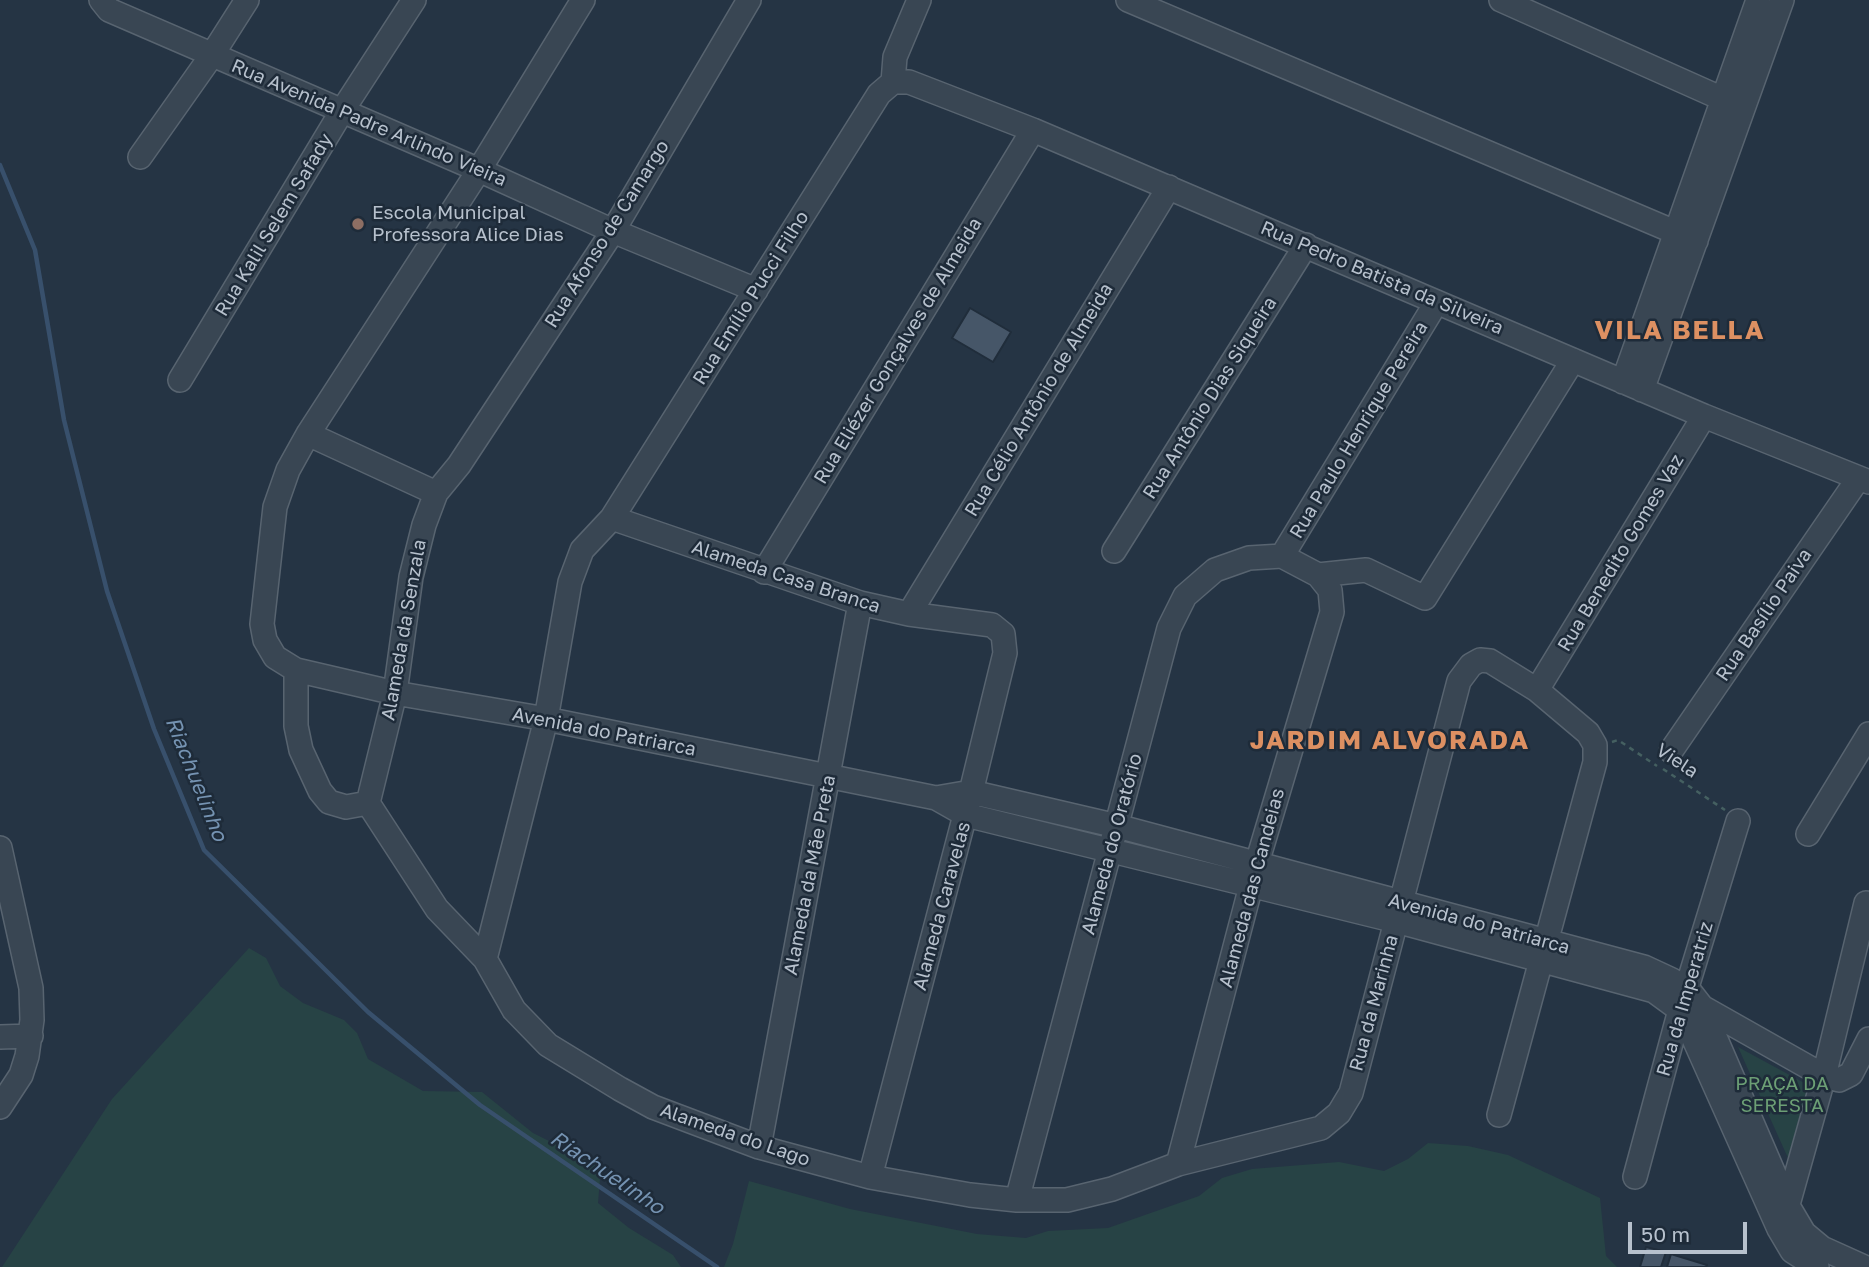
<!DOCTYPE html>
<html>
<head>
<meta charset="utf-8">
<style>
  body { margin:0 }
  #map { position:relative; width:1869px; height:1267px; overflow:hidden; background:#253444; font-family:"Golos Text",sans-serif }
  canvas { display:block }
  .scale { position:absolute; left:1628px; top:1222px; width:119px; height:32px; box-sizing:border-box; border:4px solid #b7c1cd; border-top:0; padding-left:9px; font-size:21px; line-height:24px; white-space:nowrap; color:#b7c1cd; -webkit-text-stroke:5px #1e2b39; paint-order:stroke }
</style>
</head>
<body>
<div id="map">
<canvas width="1869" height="1267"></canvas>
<div class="scale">50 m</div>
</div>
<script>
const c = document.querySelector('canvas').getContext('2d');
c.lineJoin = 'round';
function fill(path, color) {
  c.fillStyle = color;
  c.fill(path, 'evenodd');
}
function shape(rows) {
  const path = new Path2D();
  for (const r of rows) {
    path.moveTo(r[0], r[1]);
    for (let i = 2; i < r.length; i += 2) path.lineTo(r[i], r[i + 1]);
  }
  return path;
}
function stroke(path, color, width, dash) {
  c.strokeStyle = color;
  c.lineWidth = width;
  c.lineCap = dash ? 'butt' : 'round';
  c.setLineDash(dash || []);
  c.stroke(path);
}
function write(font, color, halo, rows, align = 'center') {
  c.font = font + ' "Golos Text",sans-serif';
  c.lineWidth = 5;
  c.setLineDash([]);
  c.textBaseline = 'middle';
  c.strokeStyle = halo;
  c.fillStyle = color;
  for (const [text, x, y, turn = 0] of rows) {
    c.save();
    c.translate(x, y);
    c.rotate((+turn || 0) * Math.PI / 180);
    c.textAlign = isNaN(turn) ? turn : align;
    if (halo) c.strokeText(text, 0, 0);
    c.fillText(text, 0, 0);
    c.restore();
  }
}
fill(shape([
  [249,948,266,958,280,986,303,1003,344,1020,357,1033,368,1059,423,1091,482,1092,533,1133,601,1167,598,1203,629,1228,673,1255,681,1267,2,1267,112,1099],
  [1738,1047,1808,1085,1788,1158],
  [1428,1143,1468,1146,1508,1155,1600,1198,1606,1256,1617,1267,724,1267,733,1244,749,1181,850,1209,977,1234,1026,1238,1048,1231,1108,1228,1199,1196,1222,1178,1252,1169,1339,1162,1384,1171,1408,1159]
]), '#274345');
stroke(shape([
  [0,165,35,250,64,420,107,591,154,729,204,850,368,1012,480,1105,717,1267]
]), '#38506c', 4.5);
const building = shape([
  [970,308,1011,332,993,362,952,338,970,308],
  [1646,1247,1666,1252,1661,1267,1640,1267,1646,1247],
  [1671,1254,1707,1265,1706,1267,1667,1267,1671,1254]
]);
fill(building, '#465668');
stroke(building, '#202d3b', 2);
const minor = shape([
  [101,0,109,10,479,170,613,231,756,290],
  [583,0,479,170,308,434,288,470,275,507,262,624,265,640,275,657,296,670,395,693,546,719,936,798,966,815,1396,921,1654,991,1680,1010,1685,1019,1779,1229,1792,1251,1817,1267],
  [1128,0,1696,241],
  [1501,0,1734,104],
  [893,82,909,82,1033,130,1704,416,1869,482],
  [893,82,895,57,919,0],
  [140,157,212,55,247,0],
  [180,380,342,111,414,0],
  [1623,382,1758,0],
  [1642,390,1782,0],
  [308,434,436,493],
  [612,518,860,603,909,614,992,625,1003,634,1005,653,971,792,870,1177],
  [1114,551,1306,245],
  [1282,556,1436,303],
  [764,572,1033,130],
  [1318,575,1366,570,1425,598,1573,360],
  [909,614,1169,187],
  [296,670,296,726,301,750,320,791,329,802,346,807,368,803],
  [1537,690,1704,416],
  [1671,751,1858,479],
  [936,798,971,792,1117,826,1644,967,1672,980,1688,989,1702,1007,1788,1206,1804,1233,1822,1248,1864,1267],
  [368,803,437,909,485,959,514,1010,548,1045,620,1089,653,1107,759,1147,870,1177,970,1195,1017,1200,1067,1200,1112,1189,1178,1164,1321,1128,1339,1113,1351,1093,1459,681,1471,665,1480,660,1490,661,1537,690,1588,733,1595,745,1595,762,1499,1115],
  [368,803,395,693,411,577,424,525,436,493,459,465,613,231,749,0],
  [1808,834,1869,734],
  [0,848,31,988,32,1020,27,1056,21,1075,0,1107],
  [485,959,546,719,570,582,582,550,612,518,879,94,893,82],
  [1700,1009,1702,1007,1824,1076,1839,1080,1851,1074,1869,1039],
  [0,1037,31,1036],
  [759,1147,860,603],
  [1178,1164,1257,863,1332,612,1330,590,1318,575,1282,556],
  [1635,1177,1680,1010,1738,821],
  [1017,1200,1169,628,1185,596,1215,570,1249,558,1282,556],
  [1787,1208,1824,1076,1866,903]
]);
stroke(minor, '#586470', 26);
stroke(shape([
  [1612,742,1618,740,1657,766],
  [1663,769,1725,810]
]), '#456061', 2.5, [5, 5]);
stroke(minor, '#394653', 23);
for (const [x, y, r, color] of [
  [358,224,7,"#8d6e63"]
]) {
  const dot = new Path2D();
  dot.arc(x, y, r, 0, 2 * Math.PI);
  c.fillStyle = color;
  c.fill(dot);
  stroke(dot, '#1e2b39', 2.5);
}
write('19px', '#b7c1cd', '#1e2b39', [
  ["Rua Avenida Padre Arlindo Vieira",369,123,23],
  ["Rua Kalil Selem Safady",274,225,-59],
  ["Rua Afonso de Camargo",607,234,-58],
  ["Rua Pedro Batista da Silveira",1382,278,23],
  ["Rua Emílio Pucci Filho",751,298,-58],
  ["Rua Eliézer Gonçalves de Almeida",898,351,-59],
  ["Rua Antônio Dias Siqueira",1210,398,-58],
  ["Rua Célio Antônio de Almeida",1039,400,-59],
  ["Rua Paulo Henrique Pereira",1359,430,-59],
  ["Rua Benedito Gomes Vaz",1621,553,-59],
  ["Alameda Casa Branca",786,577,18],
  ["Rua Basílio Paiva",1764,615,-56],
  ["Alameda da Senzala",404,630,-80],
  ["Avenida do Patriarca",604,732,11],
  ["Viela",1677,761,33],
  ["Alameda do Oratório",1112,844,-75],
  ["Alameda da Mãe Preta",810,875,-79],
  ["Alameda das Candeias",1252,888,-75],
  ["Alameda Caravelas",942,906,-75],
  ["Avenida do Patriarca",1479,924,15],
  ["Rua da Imperatriz",1685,999,-74],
  ["Rua da Marinha",1374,1003,-75],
  ["Alameda do Lago",735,1135,19]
]);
write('19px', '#b7c1cd', '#1e2b39', [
  ["Escola Municipal",372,213],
  ["Professora Alice Dias",372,235]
], 'left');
write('19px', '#6c9f75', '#1e2b39', [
  ["PRAÇA DA",1782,1084],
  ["SERESTA",1782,1106]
]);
write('italic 21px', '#7593b2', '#1e2b39', [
  ["Riachuelinho",196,779,68],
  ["Riachuelinho",607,1173,34]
]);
c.letterSpacing = '2px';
write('bold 26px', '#dd9062', '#1e2b39', [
  ["VILA BELLA",1680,331],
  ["JARDIM ALVORADA",1390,741]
]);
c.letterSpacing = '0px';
</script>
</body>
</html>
